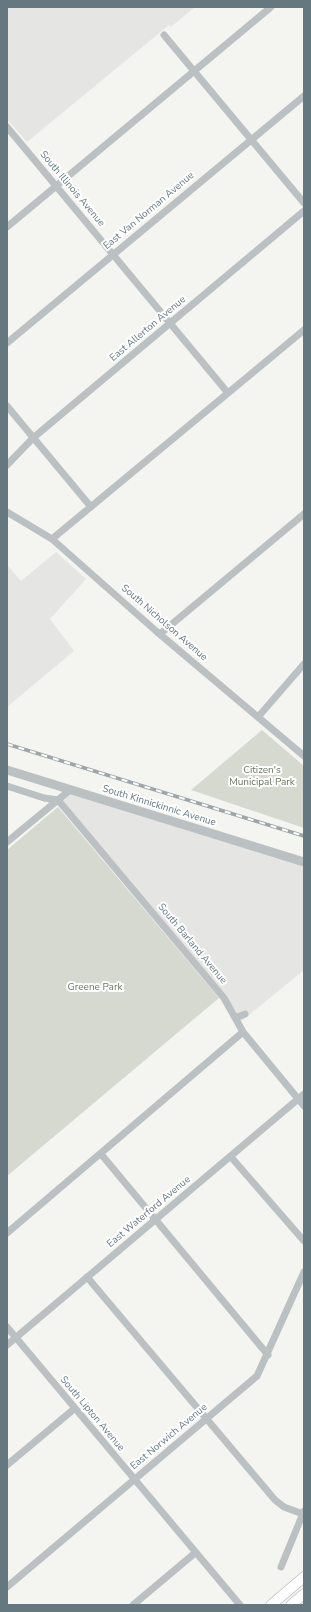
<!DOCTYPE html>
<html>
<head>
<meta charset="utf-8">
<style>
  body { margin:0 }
  #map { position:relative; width:311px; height:1612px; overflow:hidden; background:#f4f4f0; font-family:"Nunito Sans",sans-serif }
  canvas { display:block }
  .frame { position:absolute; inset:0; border:8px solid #65787f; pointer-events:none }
</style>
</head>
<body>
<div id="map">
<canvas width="311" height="1612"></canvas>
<div class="frame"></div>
</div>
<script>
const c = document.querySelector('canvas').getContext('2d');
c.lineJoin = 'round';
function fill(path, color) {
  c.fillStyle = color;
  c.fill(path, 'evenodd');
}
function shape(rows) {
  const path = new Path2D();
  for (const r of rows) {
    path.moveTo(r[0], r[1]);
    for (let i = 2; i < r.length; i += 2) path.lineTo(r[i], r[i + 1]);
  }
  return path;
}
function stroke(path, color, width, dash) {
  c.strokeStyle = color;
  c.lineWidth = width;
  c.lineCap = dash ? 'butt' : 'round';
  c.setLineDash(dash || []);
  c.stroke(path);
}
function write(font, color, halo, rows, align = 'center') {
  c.font = font + ' "Nunito Sans",sans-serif';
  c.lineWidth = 4;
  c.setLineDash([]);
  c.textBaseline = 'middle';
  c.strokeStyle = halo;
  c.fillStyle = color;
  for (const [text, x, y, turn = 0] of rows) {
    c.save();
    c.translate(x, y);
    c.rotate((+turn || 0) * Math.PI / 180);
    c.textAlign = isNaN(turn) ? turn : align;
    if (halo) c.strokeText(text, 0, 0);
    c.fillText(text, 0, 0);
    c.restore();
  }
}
fill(shape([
  [7,7,195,7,171,27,169,25,27,142,7,119],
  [56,552,86,579,50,619,74,651,7,707,7,565,21,581],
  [70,790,304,862,304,970,238,1024,230,1008,58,800]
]), '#e5e5e4');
fill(shape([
  [262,730,304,766,304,828,191,790],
  [58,807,219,998,7,1176,7,850]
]), '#d5d9d0');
const secondary = shape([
  [271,1605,304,1577],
  [291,1605,304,1594]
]);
stroke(secondary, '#adb4b7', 11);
stroke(shape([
  [164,35,304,203],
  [7,127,228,393],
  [7,227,271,7],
  [7,343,304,96],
  [7,406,91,507],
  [7,465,33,438,304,211],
  [7,512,52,539,156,631,304,756],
  [52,539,304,330],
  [160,634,304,514],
  [258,717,304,664],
  [7,786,44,798,58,800,224,998,243,1032,304,1106],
  [7,842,70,790],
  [235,1018,245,1014],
  [101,1154,268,1355],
  [231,1157,304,1241],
  [7,1233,243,1032],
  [87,1277,275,1500,284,1507,303,1514],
  [7,1327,240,1605],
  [7,1345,304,1094],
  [7,1465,74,1409],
  [281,1567,304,1511],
  [7,1587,257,1376,304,1272],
  [133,1605,195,1553]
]), '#bbc0c2', 7);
stroke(shape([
  [7,770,304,862]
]), '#bbc0c2', 9);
stroke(secondary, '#fff', 10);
const rail = shape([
  [7,744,304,836]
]);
stroke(rail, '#9da5a8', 3.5);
stroke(rail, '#fff', 2, [6]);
write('10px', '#65787f', '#fff', [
  ["South Illinois Avenue",72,189,50],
  ["East Van Norman Avenue",149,211,-40],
  ["East Allerton Avenue",148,329,-40],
  ["South Nicholson Avenue",164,623,41],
  ["South Kinnickinnic Avenue",159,806,17],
  ["South Barland Avenue",192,944,50],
  ["East Waterford Avenue",149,1212,-40],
  ["South Lipton Avenue",92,1414,50],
  ["East Norwich Avenue",169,1437,-40]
]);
write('10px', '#6b7763', '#fff', [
  ["Citizen's",262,771],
  ["Municipal Park",262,783],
  ["Greene Park",95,988]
]);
</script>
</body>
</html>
